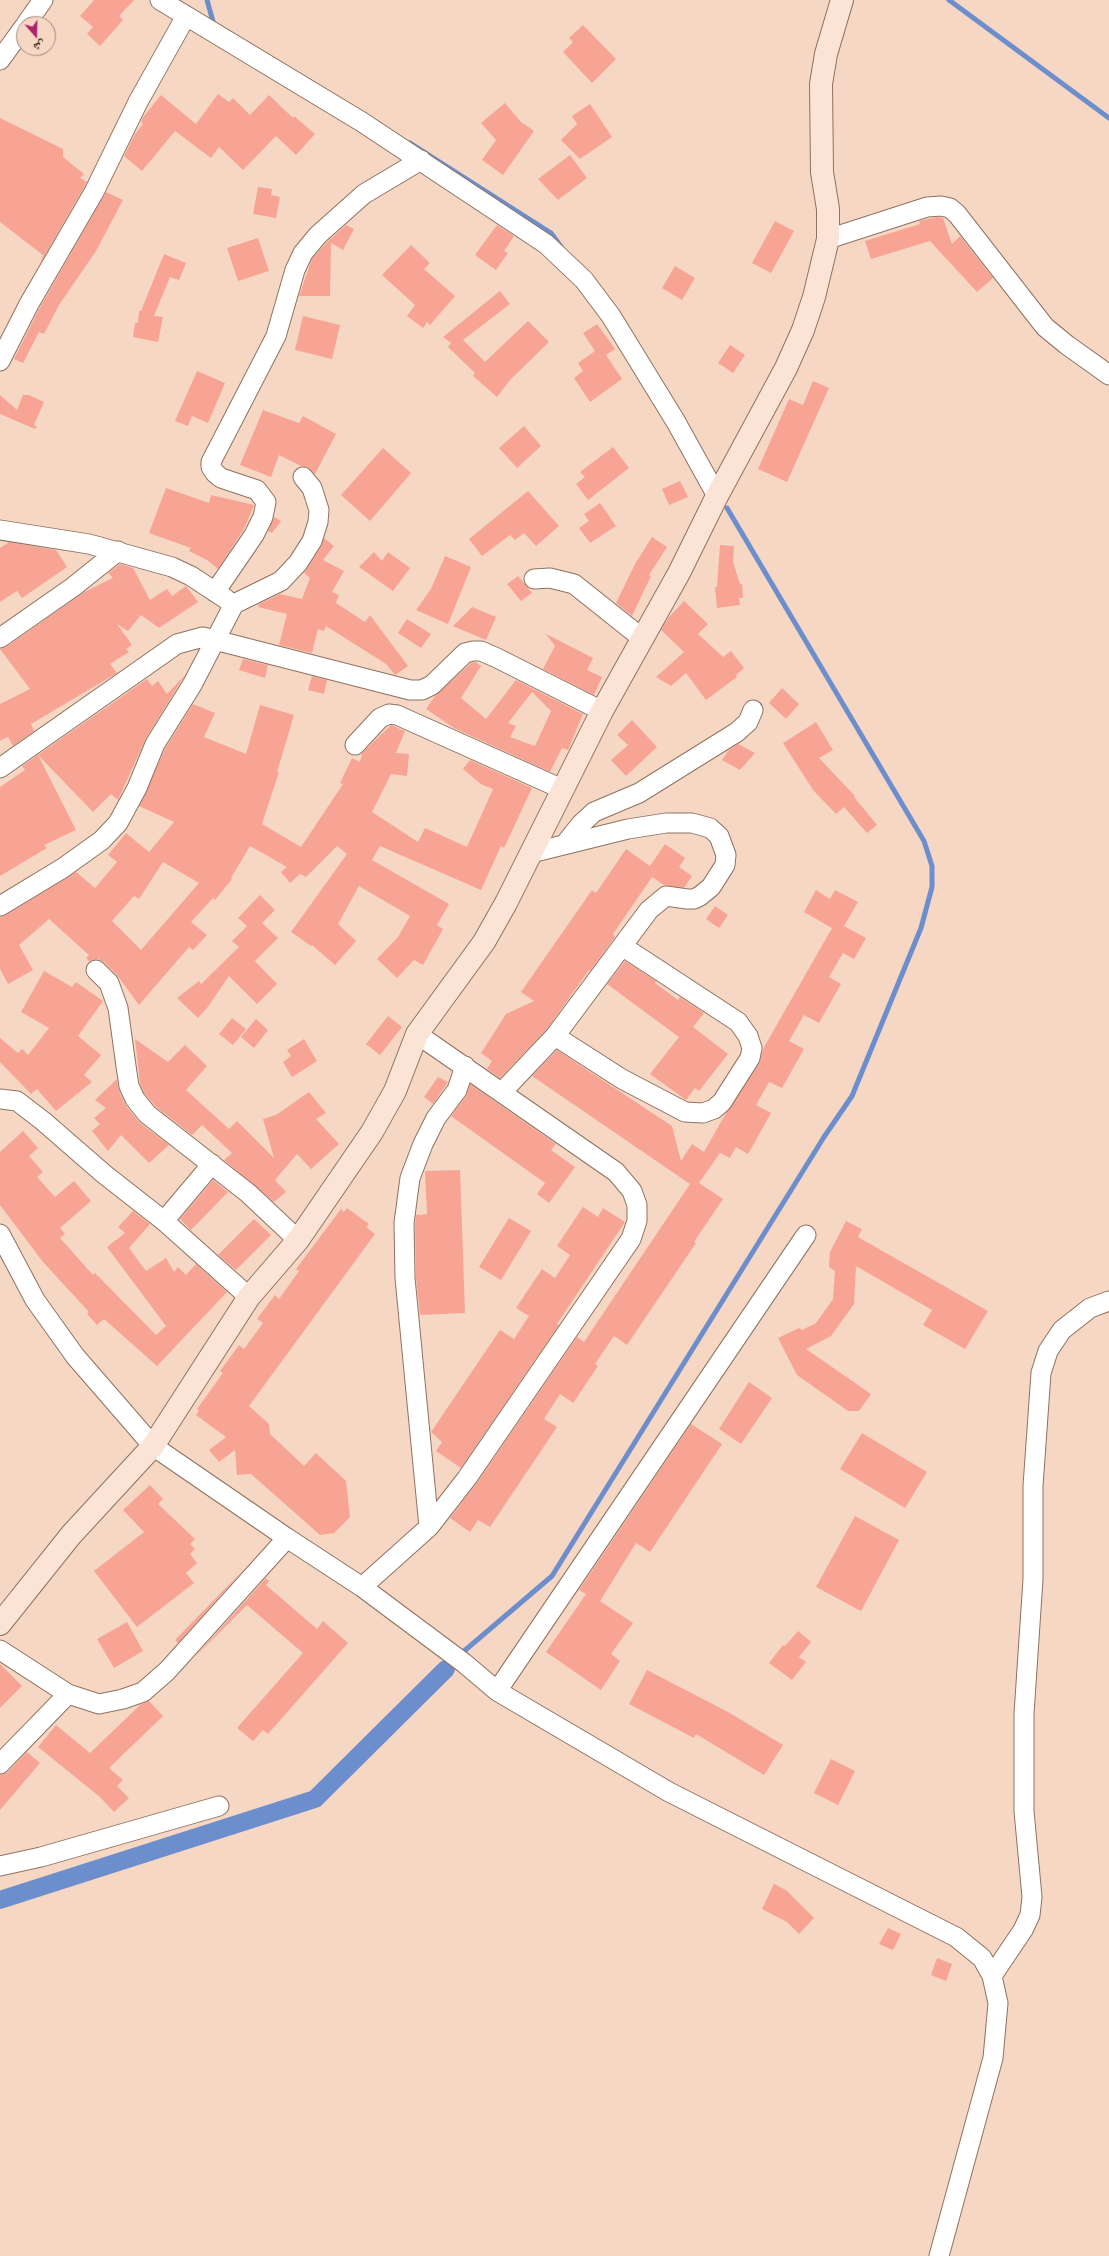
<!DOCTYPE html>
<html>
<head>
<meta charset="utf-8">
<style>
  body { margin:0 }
  #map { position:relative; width:1109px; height:2256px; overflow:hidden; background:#f6d7c3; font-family:Inter,"Noto Naskh Arabic",sans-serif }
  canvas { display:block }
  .north { position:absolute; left:16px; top:16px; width:40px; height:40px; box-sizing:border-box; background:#f6d7c3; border:1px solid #a18a7b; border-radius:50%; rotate:160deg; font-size:11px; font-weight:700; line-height:16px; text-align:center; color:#21160f }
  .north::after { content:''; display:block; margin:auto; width:14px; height:18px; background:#ab256c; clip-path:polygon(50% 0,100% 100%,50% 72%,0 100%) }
</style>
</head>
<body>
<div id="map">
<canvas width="1109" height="2256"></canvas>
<div class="north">ش</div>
</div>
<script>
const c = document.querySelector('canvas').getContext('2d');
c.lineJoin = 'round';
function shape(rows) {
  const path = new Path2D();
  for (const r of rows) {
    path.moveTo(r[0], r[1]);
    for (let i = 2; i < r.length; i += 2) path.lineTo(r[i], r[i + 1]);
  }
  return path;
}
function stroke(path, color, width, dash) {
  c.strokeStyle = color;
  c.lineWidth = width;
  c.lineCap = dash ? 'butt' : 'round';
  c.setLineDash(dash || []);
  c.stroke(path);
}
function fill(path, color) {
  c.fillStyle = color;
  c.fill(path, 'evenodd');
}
stroke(shape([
  [207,0,214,25,217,26],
  [949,0,1109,118],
  [410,143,551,233,562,248],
  [463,1652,552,1576,824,1137,852,1096,921,928,932,887,932,866,924,841,727,508]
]), '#6d8ecd', 5);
stroke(shape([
  [0,1900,315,1799,446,1669]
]), '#6d8ecd', 18);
fill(shape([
  [94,0,134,0,119,16,123,20,100,46,87,34,93,27,80,16],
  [583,25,616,59,592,83,563,52,573,42,569,38],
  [218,94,229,102,233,98,250,115,269,95,293,118,294,116,315,134,296,155,276,136,243,170,219,147,211,158,175,131,142,171,124,156,135,134,143,124,141,121,144,116,161,95,196,124],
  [505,103,520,121,534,131,503,175,482,160,496,140,481,123],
  [590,104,612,137,580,159,561,140,577,124,572,116],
  [0,118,63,149,63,157,84,174,80,178,87,182,41,262,43,255,0,222],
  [570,155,587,178,558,200,538,179],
  [258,187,272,189,271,195,280,197,276,218,253,214],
  [106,192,123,200,96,251,59,305,44,334,39,332,23,363,14,359,39,309],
  [937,217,943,218,952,244,960,236,993,278,977,292,930,241,871,259,865,241,920,224,919,221],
  [775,221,794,231,771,273,752,263],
  [346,225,354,229,343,250,331,243,330,296,299,296,312,259,326,243],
  [497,225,514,236,504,251,508,253,496,270,475,255],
  [258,238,269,271,238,281,227,248],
  [411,245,430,263,424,269,455,296,430,325,427,322,423,328,407,316,415,305,382,275],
  [164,254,186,263,179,280,170,277,154,316,163,317,158,342,133,337,135,323,138,323,139,311,141,311],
  [675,266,695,278,682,300,662,288],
  [500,291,510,304,463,340,485,362,528,321,549,342,510,380,497,397,473,376,475,373,448,347,451,343,443,337],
  [303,316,340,325,332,359,295,350],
  [597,324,615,349,606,355,622,379,590,402,574,378,583,371,578,363,595,351,583,333],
  [730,345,745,355,733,373,718,363],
  [197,371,225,383,208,423,192,416,188,426,175,421],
  [813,381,829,388,787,482,758,469,789,399,803,405],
  [0,395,17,410,23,395,29,395,44,402,34,425,37,427,35,429,0,414],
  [263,410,299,423,303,416,336,434,315,474,307,467,301,466,279,455,271,477,240,465],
  [524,426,541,446,517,468,499,448],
  [613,447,629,468,588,500,576,484,585,477,580,472],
  [383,448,411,473,370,521,341,495],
  [680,481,688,497,669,505,662,489],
  [166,488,209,503,211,495,254,505,244,529,218,569,207,560,189,551,191,548,149,533],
  [528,491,559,526,536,546,524,533,515,540,510,535,482,556,469,539],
  [600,503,616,526,590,543,579,528,589,521,584,514],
  [274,517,281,521,272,533,268,531],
  [652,537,667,547,649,575,651,576,632,616,616,603,635,564],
  [324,538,334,546,323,560,344,571,332,592,339,595,336,603,365,622,370,615,408,666,395,675,386,664,326,626,324,631,318,629,312,653,279,645,287,614,258,607,259,604,280,594,302,599,310,578,304,573,321,547],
  [9,542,56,550,67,567,22,598,17,591,0,602,0,548],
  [720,545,734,546,733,562,740,584,742,584,743,598,739,598,740,605,717,608,715,587,717,587],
  [374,552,382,561,388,552,410,568,393,591,359,567],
  [445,556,471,567,448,624,416,610,431,589],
  [120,564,133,568,150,600,167,589,172,596,186,586,198,602,159,628,141,615,128,631,117,624,132,645,126,649,129,652,110,664,117,673,31,724,34,731,13,746,8,737,0,741,0,704,30,689,0,649,6,647,84,592,113,578,108,573],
  [518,576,532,593,521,601,507,584],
  [684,601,708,624,698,634,723,657,731,651,744,668,736,675,737,677,706,700,686,673,671,686,656,677,684,652,661,630,669,617],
  [472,607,496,617,486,640,453,626],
  [407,619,431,634,421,648,398,633],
  [546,634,593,658,587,670,602,677,594,695,543,669,555,646],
  [243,659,268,665,265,678,239,670],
  [475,662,481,666,461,698,486,719,516,680,583,714,568,750,562,748,550,772,454,728,426,709,435,696,471,663],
  [532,692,551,711,535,746,510,737,516,726,508,723],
  [185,675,146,738,118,800,111,794,93,812,38,755,76,830,44,845,47,848,0,876,0,787,25,770,22,766,147,679,152,686,158,681,167,694],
  [312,676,327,680,324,694,308,690],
  [782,688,799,704,786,719,769,703],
  [193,704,215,713,204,737,246,754,260,705,294,715,277,772,279,772,262,824,301,847,343,784,340,783,352,758,360,762,362,753,391,725,405,731,396,753,409,754,407,776,391,774,372,812,418,842,425,828,467,847,493,789,481,784,463,769,470,760,532,788,504,848,501,846,481,890,380,846,372,860,449,904,437,925,443,929,423,965,414,960,397,978,377,959,398,937,410,916,359,886,338,924,356,941,335,965,312,945,311,946,291,932,347,854,337,846,306,877,300,874,290,883,281,872,287,867,250,846,231,878,232,879,215,900,213,898,191,922,207,935,193,950,189,947,139,1005,117,975,104,962,98,959,89,961,86,958,89,955,49,919,19,945,33,970,8,984,0,969,0,917,76,872,95,888,117,862,108,855,126,833,149,852,174,822,139,806,165,749],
  [163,862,199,883,141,950,112,921,134,896,139,899],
  [632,720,657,747,626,776,611,760,628,745,617,735],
  [816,722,833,750,819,758,855,796,854,797,877,825,867,833,844,807,836,814,813,790,783,743],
  [738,744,755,753,740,770,722,760,728,751],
  [665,844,685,858,679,867,692,876,684,888,664,885,652,877,613,934,615,937,590,971,589,970,547,1029,500,1078,487,1069,492,1061,481,1053,506,1014,534,1001,521,992,592,890,596,893,626,849,650,866],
  [816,890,830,899,835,890,858,902,844,926,866,938,854,959,843,953,829,977,841,984,819,1023,804,1015,789,1041,804,1049,782,1088,769,1082,756,1105,771,1113,748,1154,736,1147,730,1158,720,1153,699,1183,723,1199,694,1242,696,1243,627,1345,614,1336,595,1364,598,1366,573,1403,560,1394,544,1419,557,1427,490,1527,478,1520,470,1532,450,1518,476,1484,577,1337,584,1342,690,1184,532,1076,557,1050,672,1126,681,1161,692,1144,704,1152,726,1113,759,1064,763,1049,832,928,804,912],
  [260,895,275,910,262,923,278,938,255,961,277,984,257,1004,229,976,207,1008,198,1018,177,998,199,981,201,984,239,947,232,941,247,926,238,918],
  [715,906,728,915,719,928,706,919],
  [625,961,656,981,655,983,678,1000,680,997,704,1013,693,1027,728,1054,699,1091,695,1088,686,1100,650,1074,679,1037,607,984],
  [44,971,72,987,76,982,103,1001,78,1036,101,1055,84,1075,92,1082,56,1111,37,1089,31,1094,0,1062,0,1038,18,1053,22,1049,28,1055,49,1028,21,1012],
  [388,1016,402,1027,380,1055,366,1044],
  [232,1018,246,1029,233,1045,219,1034],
  [256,1019,268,1030,254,1048,241,1037],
  [135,1039,168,1062,185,1045,207,1066,186,1090,229,1129,237,1121,274,1158,263,1119,276,1115,309,1092,326,1113,316,1119,339,1144,311,1169,297,1154,275,1180,286,1192,274,1202,224,1160,232,1153,202,1125,192,1135,155,1106,144,1093,140,1083],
  [304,1039,317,1061,292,1077,283,1062,291,1056,287,1050],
  [438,1077,448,1082,433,1104,424,1097],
  [117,1079,119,1091,126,1106,140,1123,169,1145,149,1163,121,1135,108,1151,92,1131,100,1124,94,1118,106,1108,95,1100],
  [470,1084,556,1144,551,1150,575,1167,549,1203,537,1194,545,1183,451,1116,466,1096],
  [23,1131,38,1148,29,1156,43,1172,37,1177,55,1197,74,1181,91,1201,60,1228,65,1234,60,1238,93,1275,95,1273,156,1335,166,1326,107,1247,125,1233,118,1227,133,1211,150,1224,129,1248,146,1271,166,1258,174,1272,178,1267,186,1275,196,1264,227,1292,157,1366,104,1319,97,1325,87,1314,89,1312,43,1262,0,1205,0,1152],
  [460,1170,465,1313,420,1315,416,1277,415,1224,416,1215,427,1214,425,1171],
  [213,1180,228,1192,191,1230,180,1219],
  [583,1207,598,1217,603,1208,625,1222,557,1324,559,1325,461,1468,436,1451,442,1442,431,1432,500,1330,514,1339,529,1316,516,1308,542,1269,555,1278,570,1255,557,1246],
  [347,1208,369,1224,366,1227,375,1234,249,1406,269,1424,270,1434,304,1466,316,1453,346,1481,350,1517,334,1533,320,1535,251,1474,237,1475,235,1450,219,1462,209,1450,226,1437,196,1415,199,1411,197,1409,223,1373,220,1371,239,1345,244,1349,263,1323,257,1319,275,1295,279,1299,299,1271,296,1269,341,1209,344,1212],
  [509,1218,531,1231,501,1280,479,1267],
  [254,1219,271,1235,236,1270,218,1255],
  [846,1221,862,1229,858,1237,988,1311,965,1349,923,1325,932,1310,856,1266,854,1304,831,1336,806,1349,871,1394,859,1411,848,1411,797,1375,778,1338,799,1328,802,1330,816,1323,833,1299,835,1271,829,1267,830,1252],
  [749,1382,772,1398,741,1444,719,1429],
  [691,1424,722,1444,650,1552,636,1543,600,1601,633,1623,611,1654,620,1661,601,1690,546,1652,586,1594,579,1590],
  [862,1433,927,1472,905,1508,840,1469],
  [150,1485,163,1499,158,1504,195,1539,190,1544,195,1549,190,1554,197,1563,186,1573,194,1583,137,1627,94,1571,144,1532,123,1510],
  [855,1516,899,1540,861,1611,816,1587],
  [244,1569,178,1643,175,1640],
  [266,1578,269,1581,266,1585,317,1629,323,1621,348,1643,268,1734,263,1730,253,1741,237,1728,303,1653,247,1605,194,1658],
  [127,1622,143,1651,114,1668,97,1639],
  [798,1631,811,1642,799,1657,806,1662,792,1680,769,1663,783,1645,785,1646],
  [0,1664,22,1686,0,1708],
  [647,1670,728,1712,783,1745,764,1775,696,1734,694,1738,629,1704],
  [149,1701,163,1716,109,1768,123,1780,117,1786,129,1798,114,1812,100,1797,38,1747,56,1725,90,1753,140,1705],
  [27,1752,40,1763,0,1810,0,1775,8,1772],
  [831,1759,855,1771,838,1805,814,1793],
  [774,1884,786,1890,814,1918,799,1934,787,1922,762,1909],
  [888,1928,901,1934,893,1950,879,1944],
  [937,1958,952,1964,946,1981,931,1975]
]), '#f7a495');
const street = shape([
  [160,0,362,122,546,244,584,280,611,316,676,422,717,496],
  [26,24,43,0],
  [0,60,24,27],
  [828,239,927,207,941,206,950,208,957,214,1045,327,1067,345,1109,375],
  [0,361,29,304,94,192,138,102,186,16],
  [0,530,89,544,172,567,191,576,226,599],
  [534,579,550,578,574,584,643,639],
  [215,592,254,535,263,517,266,502,257,490,221,478,215,473,211,467,211,462,276,336,295,270,303,253,318,235,364,194,421,160],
  [0,638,73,587,118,551],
  [355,745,380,718,389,714,397,715,562,789],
  [0,768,177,644,203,637,410,690,422,690,432,685,465,653,473,651,481,651,497,658,602,711],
  [565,844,581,824,594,812,639,793,737,732,748,722,753,710],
  [0,906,63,868,102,840,118,823,137,788,155,744,192,685,234,604,281,581,298,563,312,541,318,522,319,510,312,488,303,477],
  [96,970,109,983,118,1008,126,1066,129,1086,135,1099,147,1114,248,1193,298,1240],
  [555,1036,622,1079,685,1112,703,1113,714,1109,722,1102,750,1058,752,1048,748,1036,738,1022,622,946],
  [502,1092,555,1036,649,910,666,896,687,899,694,899,700,896,711,887,725,865,726,855,719,836,710,828,692,823,666,823,628,829,531,853],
  [0,1099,17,1101,43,1121,104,1174,164,1221,249,1297],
  [164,1221,212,1164],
  [0,1234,35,1300,75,1356,153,1446,287,1538,362,1587,464,1663,497,1691,669,1792,956,1937,982,1958,992,1976,998,2003,993,2058,939,2256],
  [429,1527,405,1278,404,1223,410,1178,423,1144,436,1118,457,1090,465,1066],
  [362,1587,429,1527,467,1478,631,1239,637,1221,637,1205,632,1191,616,1172,417,1034],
  [0,1650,68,1694,99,1704,123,1699,143,1692,167,1671,287,1538],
  [497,1691,806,1235],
  [0,1764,68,1694],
  [0,1866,41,1857,219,1806],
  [992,1976,1023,1930,1030,1915,1032,1897,1024,1811,1024,1714,1033,1579,1033,1486,1041,1373,1048,1351,1062,1330,1090,1308,1109,1301]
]);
const secondary = shape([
  [0,1624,71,1535,153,1446,249,1297,298,1240,372,1132,395,1091,417,1034,484,942,506,903,602,711,679,573,717,496,786,368,803,330,814,297,828,239,828,209,822,172,821,84,826,54,842,0]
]);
stroke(street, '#8e7260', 21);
stroke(secondary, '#8e7260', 24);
stroke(street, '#fff', 19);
stroke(secondary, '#fbe4d6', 22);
</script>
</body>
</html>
